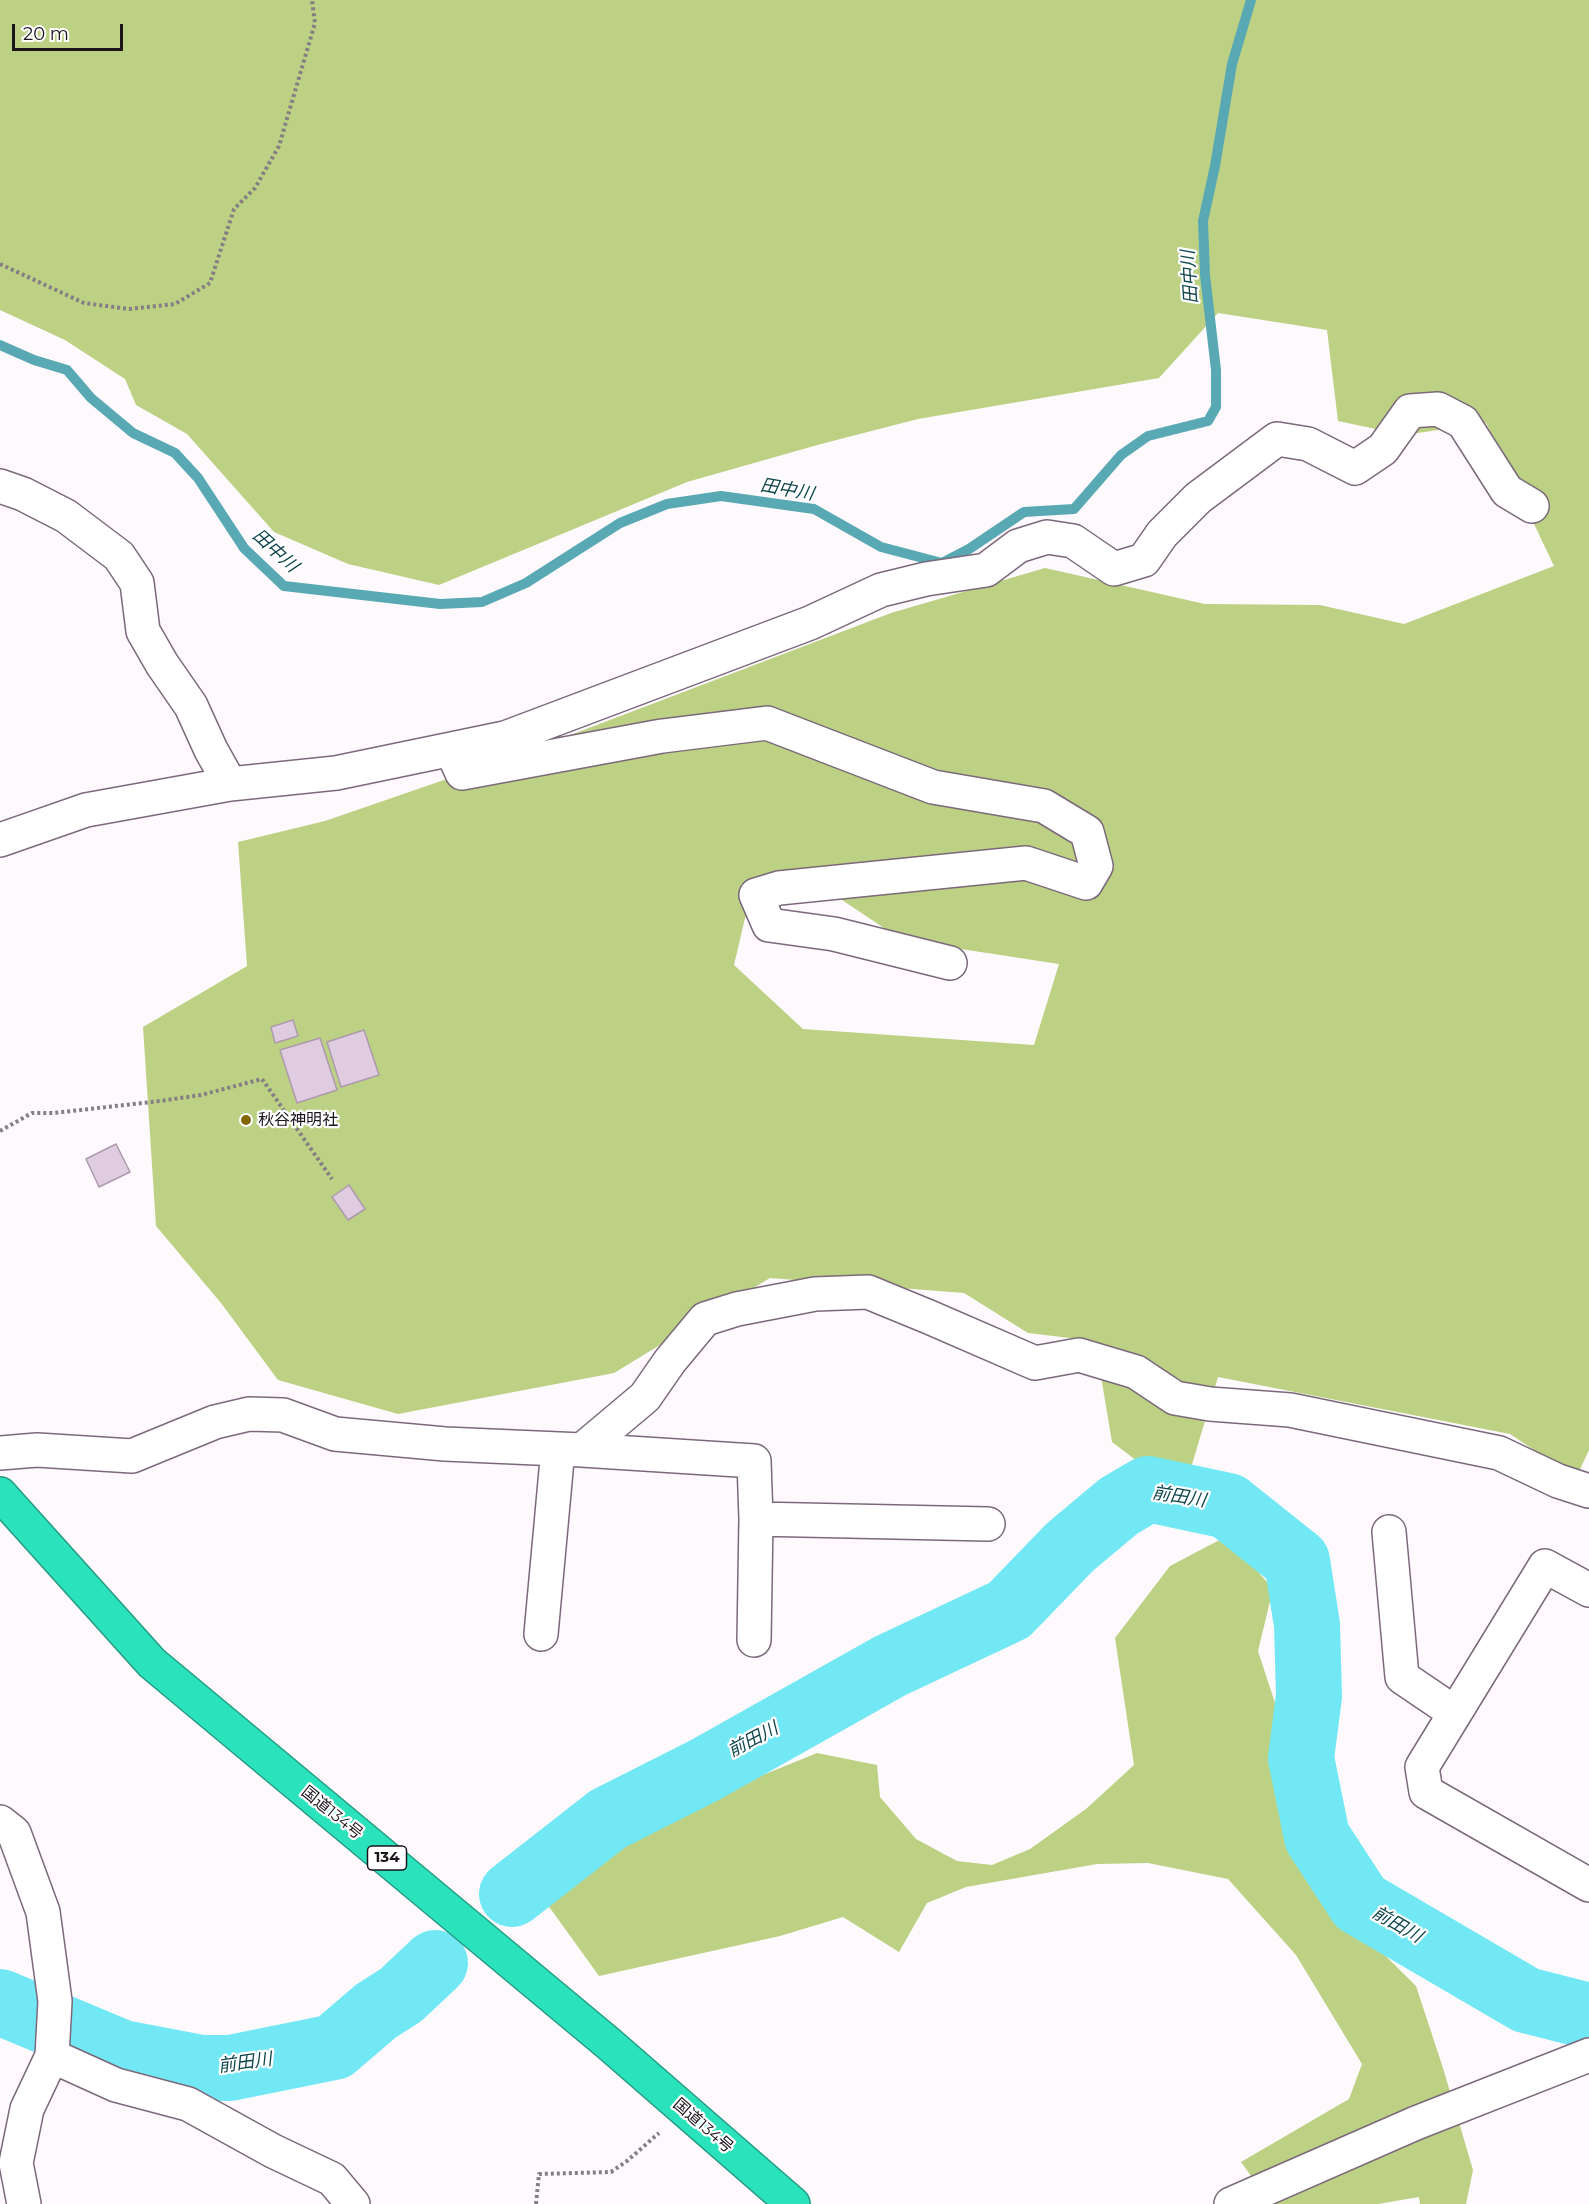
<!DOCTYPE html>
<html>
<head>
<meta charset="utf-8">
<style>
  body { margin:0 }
  #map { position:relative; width:1589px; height:2204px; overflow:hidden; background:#fdf9fd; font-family:Montserrat,sans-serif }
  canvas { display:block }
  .scale { position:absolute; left:12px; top:24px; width:111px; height:27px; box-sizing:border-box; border:3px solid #1c151c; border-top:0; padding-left:8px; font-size:18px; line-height:21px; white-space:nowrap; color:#1c151c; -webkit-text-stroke:4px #fff; paint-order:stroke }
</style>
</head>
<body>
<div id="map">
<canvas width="1589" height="2204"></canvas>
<div class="scale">20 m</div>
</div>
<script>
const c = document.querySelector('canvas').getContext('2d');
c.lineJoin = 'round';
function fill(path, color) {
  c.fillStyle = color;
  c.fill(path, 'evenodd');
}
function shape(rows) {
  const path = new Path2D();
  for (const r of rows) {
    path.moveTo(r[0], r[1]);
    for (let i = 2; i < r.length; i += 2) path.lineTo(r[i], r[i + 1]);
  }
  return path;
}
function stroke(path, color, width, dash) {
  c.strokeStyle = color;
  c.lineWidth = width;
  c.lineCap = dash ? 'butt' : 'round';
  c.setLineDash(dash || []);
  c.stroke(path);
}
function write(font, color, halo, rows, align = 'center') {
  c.font = font + ' Montserrat,"Noto Sans JP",sans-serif';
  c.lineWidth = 4.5;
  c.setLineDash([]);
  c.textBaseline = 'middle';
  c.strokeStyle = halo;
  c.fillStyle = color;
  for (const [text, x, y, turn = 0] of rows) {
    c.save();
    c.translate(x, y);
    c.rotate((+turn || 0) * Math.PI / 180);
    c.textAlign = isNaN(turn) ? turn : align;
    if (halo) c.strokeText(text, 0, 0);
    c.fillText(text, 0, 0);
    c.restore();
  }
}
fill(shape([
  [0,0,1589,0,1589,1450,1576,1478,1510,1434,1218,1377,1191,1468,1145,1467,1112,1442,1095,1341,1028,1333,964,1293,770,1278,614,1373,398,1414,278,1380,221,1303,156,1226,143,1027,247,966,238,842,325,821,531,750,891,613,1045,568,1205,604,1320,605,1404,624,1554,566,1486,423,1404,435,1338,421,1327,330,1218,313,1159,378,918,419,821,444,687,482,439,585,348,564,274,532,187,434,136,405,125,379,65,340,0,310],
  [779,888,836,896,902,940,1059,964,1034,1045,803,1029,734,965,745,918],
  [1227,1536,1273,1589,1258,1651,1276,1706,1313,1884,1416,1986,1443,2068,1473,2170,1466,2204,1420,2204,1419,2197,1378,2204,1271,2204,1241,2162,1349,2099,1362,2064,1296,1955,1228,1879,1148,1863,1097,1864,966,1887,927,1903,899,1952,843,1917,780,1936,599,1976,542,1897,601,1841,817,1753,877,1765,880,1797,916,1839,957,1861,992,1865,1030,1849,1086,1809,1134,1765,1115,1638,1170,1566]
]), '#bcd183');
stroke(shape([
  [0,345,34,360,67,370,91,398,133,433,175,453,198,478,244,548,284,586,440,604,482,602,526,583,620,523,667,504,721,496,814,509,881,547,942,563,969,549,1024,512,1074,509,1121,455,1148,436,1208,421,1216,407,1216,370,1205,275,1203,221,1215,166,1232,64,1251,0]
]), '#59a9b4', 10);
stroke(shape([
  [512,1894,608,1819,705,1770,890,1666,1009,1610,1070,1547,1119,1506,1148,1489,1228,1506,1297,1561,1307,1625,1309,1696,1301,1758,1317,1837,1360,1903,1526,2000,1589,2016],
  [0,2002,122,2053,201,2068,230,2068,334,2047,376,2011,401,1995,435,1963]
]), '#73e8f5', 66);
const building = shape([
  [293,1020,298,1036,275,1043,271,1027,293,1020],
  [364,1030,379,1075,341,1087,327,1042,364,1030],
  [320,1038,337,1090,297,1103,280,1050,320,1038],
  [116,1144,130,1172,99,1187,86,1159,116,1144],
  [349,1185,365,1209,348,1220,332,1197,349,1185]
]);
fill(building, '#e0cce0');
stroke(building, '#ad9aad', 1.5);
const minor = shape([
  [0,486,23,494,66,516,119,556,137,583,143,631,162,664,191,706,211,750,230,784],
  [451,749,462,773,662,736,767,723,933,787,1044,806,1087,832,1096,866,1086,883,1026,863,779,888,756,895,769,925,834,934,950,963],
  [0,840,86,810,230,784,336,773,505,738,810,623,881,590,926,579,986,570,1018,546,1047,537,1073,541,1114,569,1144,560,1162,534,1198,498,1277,439,1308,444,1355,468,1383,449,1410,411,1438,409,1463,422,1507,491,1532,506],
  [582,1450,754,1461,756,1519,754,1640],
  [0,1453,37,1450,132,1456,215,1422,249,1414,283,1415,335,1434,445,1444,582,1450,645,1397,670,1361,705,1319,737,1309,815,1294,868,1292,929,1317,1035,1363,1079,1355,1136,1372,1175,1398,1210,1404,1290,1410,1499,1453,1558,1481,1589,1491],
  [756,1519,988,1524],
  [1389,1532,1402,1677,1455,1713],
  [1589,1590,1545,1566,1422,1767,1426,1792,1589,1885],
  [541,1634,558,1449],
  [0,1822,14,1833,43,1912,55,2001,52,2056,27,2109,16,2163,24,2204],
  [52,2056,116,2085,188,2104,273,2151,332,2179,353,2204],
  [1231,2204,1416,2123,1589,2055]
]);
const highway = shape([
  [0,1494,152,1663,608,2043,793,2204]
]);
stroke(minor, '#7b697b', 36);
stroke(highway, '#259b84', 36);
stroke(shape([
  [0,264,84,303,129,309,175,304,210,283,234,209,255,188,279,146,315,23,312,0],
  [0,1131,32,1113,54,1113,160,1101,201,1095,262,1079,332,1179],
  [536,2204,539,2174,611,2172,627,2161,659,2133]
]), '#857f85', 4, [3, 3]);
stroke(minor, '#fff', 33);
stroke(highway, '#2ae3bc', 33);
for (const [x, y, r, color] of [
  [246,1120,6,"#806700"]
]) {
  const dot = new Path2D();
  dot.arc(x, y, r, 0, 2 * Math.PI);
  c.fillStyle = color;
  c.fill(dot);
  stroke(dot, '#fff', 2);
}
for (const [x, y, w] of [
  [387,1858,39]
]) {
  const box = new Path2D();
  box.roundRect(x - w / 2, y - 12, w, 24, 4.5);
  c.fillStyle = '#fff';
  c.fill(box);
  stroke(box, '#1c151c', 1.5);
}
write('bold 15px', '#1c151c', null, [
  ["134",387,1858]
]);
write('16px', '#1c151c', '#fff', [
  ["秋谷神明社",258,1120]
], 'left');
write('16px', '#1c151c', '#fff', [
  ["国道134号",332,1813,39],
  ["国道134号",703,2126,41]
]);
write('italic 18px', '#11474d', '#fff', [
  ["田中川",1190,277,-94],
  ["田中川",787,490,10],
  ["田中川",275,551,42],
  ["前田川",1179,1497,9],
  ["前田川",753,1740,-28],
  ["前田川",1397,1925,30],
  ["前田川",245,2063,-8]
]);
</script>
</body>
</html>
